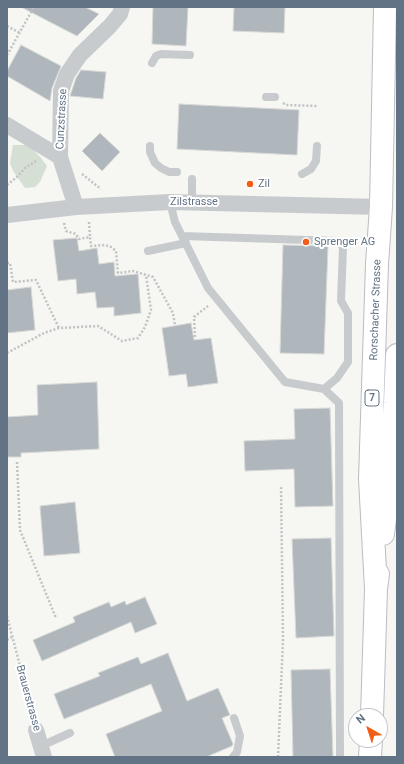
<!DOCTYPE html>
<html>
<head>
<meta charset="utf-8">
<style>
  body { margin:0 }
  #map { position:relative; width:404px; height:764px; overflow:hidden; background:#f6f6f2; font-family:Roboto,sans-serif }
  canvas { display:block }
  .frame { position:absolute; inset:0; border:8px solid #627386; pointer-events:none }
  .north { position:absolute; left:348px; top:708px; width:40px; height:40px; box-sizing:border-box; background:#fff; border:1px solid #c0c7cf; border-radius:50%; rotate:321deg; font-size:11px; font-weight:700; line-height:16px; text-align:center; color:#627386 }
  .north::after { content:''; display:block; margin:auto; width:14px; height:18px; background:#f25e17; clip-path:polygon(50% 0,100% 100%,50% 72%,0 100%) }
</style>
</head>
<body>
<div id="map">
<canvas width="404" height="764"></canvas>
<div class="frame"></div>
<div class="north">N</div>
</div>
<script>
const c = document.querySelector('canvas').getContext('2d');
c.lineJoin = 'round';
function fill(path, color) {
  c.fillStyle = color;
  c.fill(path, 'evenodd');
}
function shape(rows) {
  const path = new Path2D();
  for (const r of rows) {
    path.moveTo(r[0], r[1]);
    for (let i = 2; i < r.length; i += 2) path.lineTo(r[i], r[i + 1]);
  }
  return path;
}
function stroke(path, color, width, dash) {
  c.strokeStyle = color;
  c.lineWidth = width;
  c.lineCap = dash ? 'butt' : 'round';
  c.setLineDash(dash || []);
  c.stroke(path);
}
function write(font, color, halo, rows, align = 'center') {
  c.font = font + ' Roboto,sans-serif';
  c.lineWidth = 4;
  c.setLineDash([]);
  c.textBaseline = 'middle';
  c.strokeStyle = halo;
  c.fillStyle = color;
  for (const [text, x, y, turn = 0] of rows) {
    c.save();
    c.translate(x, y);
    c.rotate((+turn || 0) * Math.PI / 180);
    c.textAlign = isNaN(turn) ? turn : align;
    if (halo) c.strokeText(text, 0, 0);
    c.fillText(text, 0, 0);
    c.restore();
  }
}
fill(shape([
  [13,145,29,145,41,158,47,166,40,182,35,187,25,188,13,171,10,163]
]), '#d6dfd3');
const building = shape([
  [21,7,85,7,99,14,77,36,21,7],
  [153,7,188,7,186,46,152,44,153,7],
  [234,7,285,7,284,33,233,31,234,7],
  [21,45,61,66,52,88,50,101,7,76,7,71,21,45],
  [81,70,106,72,103,99,70,96,76,78,81,70],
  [179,104,299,110,297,155,177,149,179,104],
  [100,133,120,152,102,171,82,151,100,133],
  [77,238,79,251,97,248,99,264,114,262,115,276,138,274,141,313,114,316,114,307,97,308,95,292,77,294,76,279,58,281,53,240,77,238],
  [283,245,328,246,324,354,280,353,283,245],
  [31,287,35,330,7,333,7,290,31,287],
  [191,323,194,340,211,338,218,383,188,387,186,374,169,376,162,328,191,323],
  [97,382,99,449,21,453,21,457,7,457,7,417,38,415,37,385,97,382],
  [330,408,333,506,295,507,294,469,245,471,244,441,295,439,294,409,330,408],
  [75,502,80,553,44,556,40,506,75,502],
  [331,538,334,636,296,638,292,539,331,538],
  [145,597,157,624,135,633,131,622,42,661,33,640,75,622,73,617,109,602,111,607,125,601,126,605,145,597],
  [168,653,187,701,218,688,230,715,222,718,233,744,232,746,206,757,115,757,106,734,162,711,151,684,64,719,54,694,100,676,98,673,138,657,141,664,168,653],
  [330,669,333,757,293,757,291,670,330,669]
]);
fill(building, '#afb7bd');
stroke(building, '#d7d8d5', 1);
const primary = shape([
  [383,534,388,496,395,403,397,355],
  [376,589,370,479,377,264,381,207,385,7],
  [372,716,376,589,378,574],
  [370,757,371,740]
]);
stroke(primary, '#babdc1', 24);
stroke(shape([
  [7,26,20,33],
  [7,55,34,7],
  [283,103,286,105,318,106],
  [82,174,101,189],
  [7,185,17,177,25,168,36,161],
  [89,222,90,237],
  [64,223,66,231,76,234,79,239,90,237,91,246,105,245,111,247,116,251,118,273,133,271,153,277,173,313,175,326],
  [7,263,10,263,13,282,36,280,59,328],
  [195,337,194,317,208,306],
  [7,353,44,333,59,328,98,326,122,341,138,338,145,327,151,310,146,275],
  [17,462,20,530,56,618],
  [7,616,33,716],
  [7,640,12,637],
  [278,757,283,640,281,485]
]), '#c0c2c4', 2.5, [2, 2]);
stroke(shape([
  [152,63,156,56,161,54,190,55],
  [266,97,275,97],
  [150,146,150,152,155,163,161,168,169,172,177,172],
  [302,174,311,169,316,161,317,146],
  [170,202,175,222,208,288,285,382,324,389,339,403,340,757],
  [192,202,192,179],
  [182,236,338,241,343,247,341,301,348,313,348,362,337,378,324,389],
  [148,251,186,243],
  [41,746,70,733],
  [233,757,237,752,240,736,234,718]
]), '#c8cbce', 8);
stroke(shape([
  [7,125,60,157],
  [76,207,60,157,61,91,67,74,80,55,110,26,120,14,122,7],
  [7,215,76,207,170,202,381,207],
  [36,730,44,757]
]), '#c8cbce', 16);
stroke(primary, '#fff', 22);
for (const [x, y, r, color] of [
  [250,184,4,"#f25e17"],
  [306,242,4,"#f25e17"]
]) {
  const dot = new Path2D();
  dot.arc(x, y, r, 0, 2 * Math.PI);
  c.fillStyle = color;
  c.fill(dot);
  stroke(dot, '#fff', 1.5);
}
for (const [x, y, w] of [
  [372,398,14]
]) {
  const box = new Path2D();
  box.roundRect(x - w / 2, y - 8, w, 16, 3);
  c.fillStyle = '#fff';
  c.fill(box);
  stroke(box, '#627386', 1);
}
write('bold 10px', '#627386', null, [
  ["7",372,398]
]);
write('11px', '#627386', '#fff', [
  ["Cunzstrasse",62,119,-87],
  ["Zilstrasse",194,202],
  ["Rorschacher Strasse",376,310,-88],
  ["Brauerstrasse",28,698,75]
]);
write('11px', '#627386', '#fff', [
  ["Zil",258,184],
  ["Sprenger AG",314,242]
], 'left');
</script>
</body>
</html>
